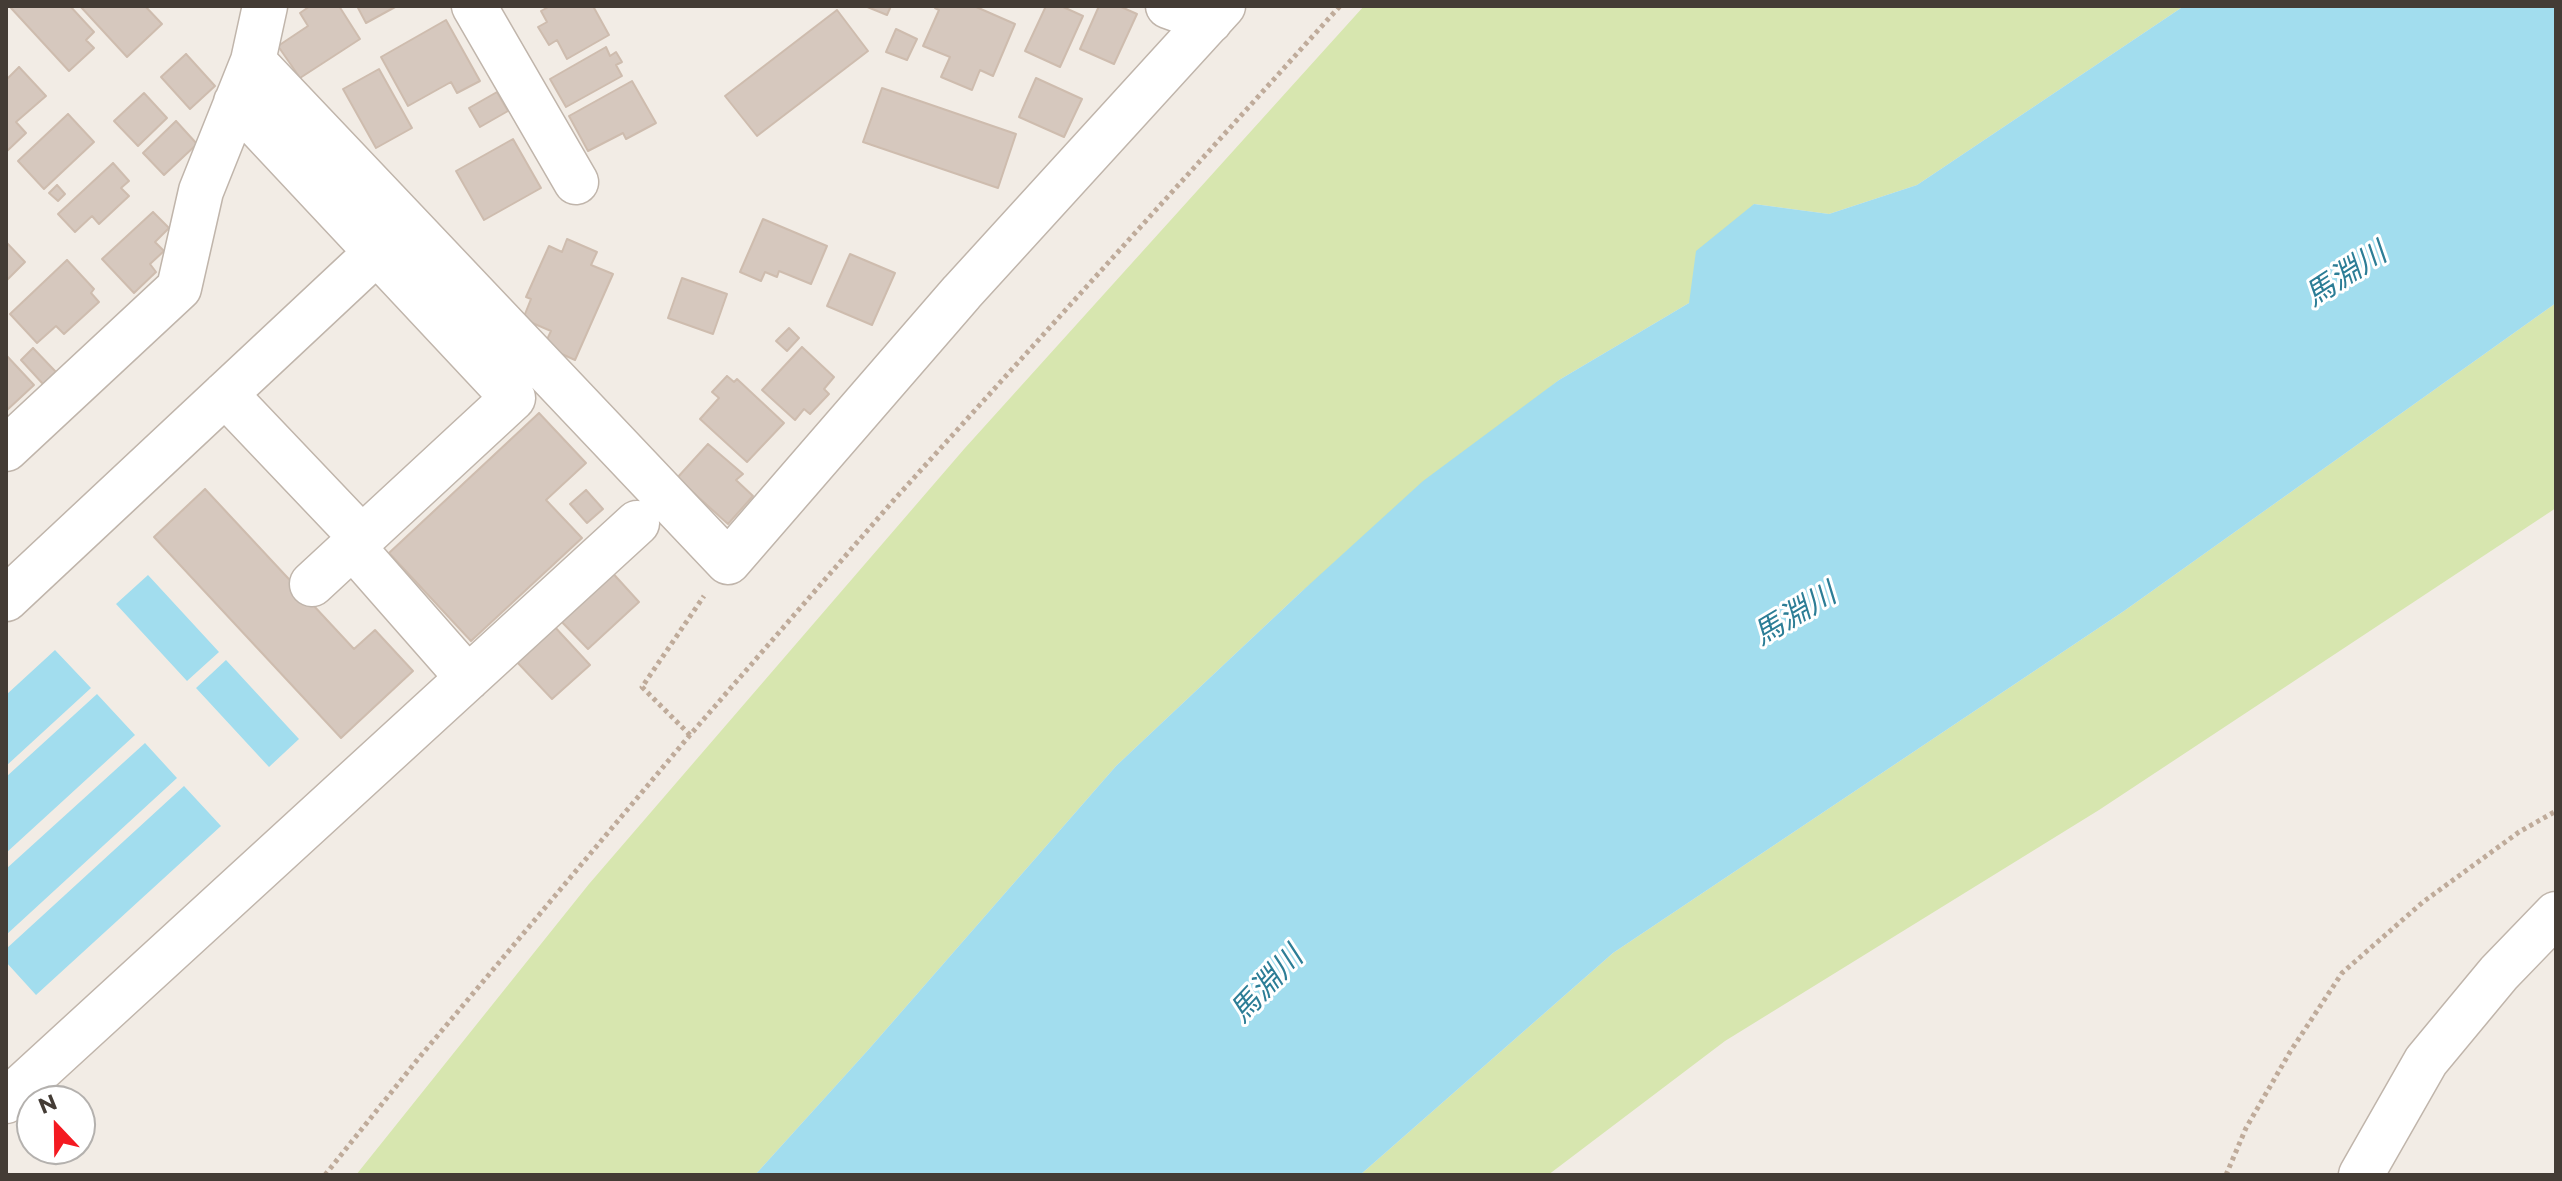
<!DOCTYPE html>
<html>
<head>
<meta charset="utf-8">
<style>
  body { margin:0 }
  #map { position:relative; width:2562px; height:1181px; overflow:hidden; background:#f2ece5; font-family:Montserrat,sans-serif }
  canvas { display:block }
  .frame { position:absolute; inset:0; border:8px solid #443c35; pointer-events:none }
  .north { position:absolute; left:16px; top:1085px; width:80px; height:80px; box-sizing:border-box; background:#fff; border:2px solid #b4b1ae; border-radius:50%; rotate:338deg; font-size:22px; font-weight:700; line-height:32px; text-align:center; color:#443c35 }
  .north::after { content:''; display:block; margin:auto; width:28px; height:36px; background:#f41a21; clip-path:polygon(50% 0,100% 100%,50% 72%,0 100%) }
</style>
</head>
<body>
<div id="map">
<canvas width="2562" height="1181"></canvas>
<div class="frame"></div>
<div class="north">N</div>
</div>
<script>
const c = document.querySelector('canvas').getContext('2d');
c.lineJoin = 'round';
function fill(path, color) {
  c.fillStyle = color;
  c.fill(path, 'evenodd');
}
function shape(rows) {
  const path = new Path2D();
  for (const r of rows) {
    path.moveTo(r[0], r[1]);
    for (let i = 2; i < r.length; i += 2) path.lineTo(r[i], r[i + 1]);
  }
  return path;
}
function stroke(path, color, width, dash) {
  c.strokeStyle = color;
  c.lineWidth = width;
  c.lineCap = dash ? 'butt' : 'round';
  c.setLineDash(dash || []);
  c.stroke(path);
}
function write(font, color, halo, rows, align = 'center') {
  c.font = font + ' Montserrat,"Noto Sans JP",sans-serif';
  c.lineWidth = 6;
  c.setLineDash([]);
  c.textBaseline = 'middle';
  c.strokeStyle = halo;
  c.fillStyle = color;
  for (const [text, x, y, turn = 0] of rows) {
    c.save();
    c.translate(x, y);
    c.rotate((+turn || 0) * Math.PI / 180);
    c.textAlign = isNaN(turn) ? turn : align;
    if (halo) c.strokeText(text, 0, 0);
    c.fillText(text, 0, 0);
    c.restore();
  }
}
fill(shape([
  [1364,6,2184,6,1917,185,1829,214,1754,204,1689,303,1559,380,1300,593,1116,766,869,1049,755,1175,356,1175,589,884,965,448],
  [2556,303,2556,508,2099,810,1725,1041,1548,1175,1360,1175,1613,953,2124,611]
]), '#d7e6af');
fill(shape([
  [2184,6,2556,6,2556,303,2124,611,1613,953,1360,1175,755,1175,869,1049,1116,766,1300,593,1423,481,1559,380,1689,303,1696,251,1754,204,1829,214,1917,185],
  [148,575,219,652,187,681,116,604],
  [55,650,91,688,6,766,6,695],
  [226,660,299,739,269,767,196,688],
  [97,694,135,735,6,853,6,777],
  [145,743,177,778,6,935,6,869],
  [184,786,221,826,36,995,6,962,6,949]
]), '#a2ddee');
const building = shape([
  [13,6,70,6,94,32,86,40,94,48,69,71,11,8,13,6],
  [80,6,145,6,162,24,127,57,80,6],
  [310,6,339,6,360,39,300,78,278,46,308,26,300,13,310,6],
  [357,6,397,6,366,23,357,6],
  [550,6,593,6,609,35,567,59,557,40,549,45,538,27,547,22,541,11,550,6],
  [865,6,891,6,887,15,865,6],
  [936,6,974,6,1015,24,993,76,980,70,972,90,941,77,950,57,923,46,939,10,935,8,936,6],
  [1046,6,1061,6,1083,16,1060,67,1025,51,1046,6],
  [1099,6,1119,6,1137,14,1114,64,1080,49,1099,6],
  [837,10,868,51,757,136,725,96,837,10],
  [446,20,480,81,457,93,451,82,408,106,381,57,446,20],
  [896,29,917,39,907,60,886,52,896,29],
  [606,47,610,56,616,52,622,62,616,65,622,76,566,107,550,79,606,47],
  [186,54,215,86,190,109,161,77,186,54],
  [19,67,46,96,16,122,26,133,6,152,6,80,19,67],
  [379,69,412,128,376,148,343,89,379,69],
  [1036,78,1082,99,1064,137,1019,117,1036,78],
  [632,81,656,123,626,139,623,133,588,151,569,116,632,81],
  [882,88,1016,134,998,188,863,142,882,88],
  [497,92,508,111,480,127,469,108,497,92],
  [144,93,167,118,138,146,114,121,144,93],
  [68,114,94,142,44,189,18,161,68,114],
  [176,121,197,144,164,175,143,153,176,121],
  [513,139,541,188,484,220,456,171,513,139],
  [113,163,129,181,121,188,129,196,99,224,92,216,75,232,58,214,113,163],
  [57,185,65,194,58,201,49,193,57,185],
  [153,212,169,228,155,242,164,251,150,264,156,272,134,293,102,259,153,212],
  [763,219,827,246,811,284,779,271,777,277,765,272,761,281,740,272,763,219],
  [567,239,597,252,591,265,613,274,575,360,544,346,551,331,523,319,531,299,526,297,549,246,562,252,567,239],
  [6,242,25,262,6,281,6,242],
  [850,254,895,273,872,325,827,306,850,254],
  [67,260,94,289,91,293,99,302,64,334,56,326,37,343,10,314,67,260],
  [682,278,727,294,713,334,668,318,682,278],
  [789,328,799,338,787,351,776,341,789,328],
  [802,347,834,377,824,389,829,394,810,414,804,409,795,420,762,390,802,347],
  [33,348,56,372,43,384,21,360,33,348],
  [6,355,34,385,6,411,6,355],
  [727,376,734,382,737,379,784,423,747,462,700,419,719,398,712,392,727,376],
  [539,413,586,463,546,500,582,538,471,641,389,553,539,413],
  [708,444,743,474,736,480,753,496,728,524,677,478,708,444],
  [205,489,354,649,375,630,413,671,341,738,154,537,205,489],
  [586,490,603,509,587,523,570,504,586,490],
  [609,569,639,602,588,649,557,617,609,569],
  [553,625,590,665,552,699,516,661,553,625]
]);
fill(building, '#d6c8be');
stroke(building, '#cebcae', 2);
const minor = shape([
  [474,6,576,182],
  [1168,6,1210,21],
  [253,61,728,562,962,292,1223,6],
  [236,102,513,398,312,584],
  [225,394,362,538],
  [6,449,179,288,201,191,253,61,265,6],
  [352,546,468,678],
  [6,599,377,252],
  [6,1101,637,523],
  [2361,1175,2426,1061,2499,973,2556,914]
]);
stroke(minor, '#c0b5ab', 47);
stroke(shape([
  [690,735,642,687,704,596],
  [325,1175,418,1059,690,735,893,501,1340,6],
  [2226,1175,2246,1128,2290,1052,2342,973,2423,902,2519,832,2556,811]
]), '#bfab9a', 5, [4, 4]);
stroke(minor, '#fff', 44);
write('italic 30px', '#2c7d96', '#fff', [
  ["馬淵川",2346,275,-33],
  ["馬淵川",1795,615,-31],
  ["馬淵川",1267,985,-47]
]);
</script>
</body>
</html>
